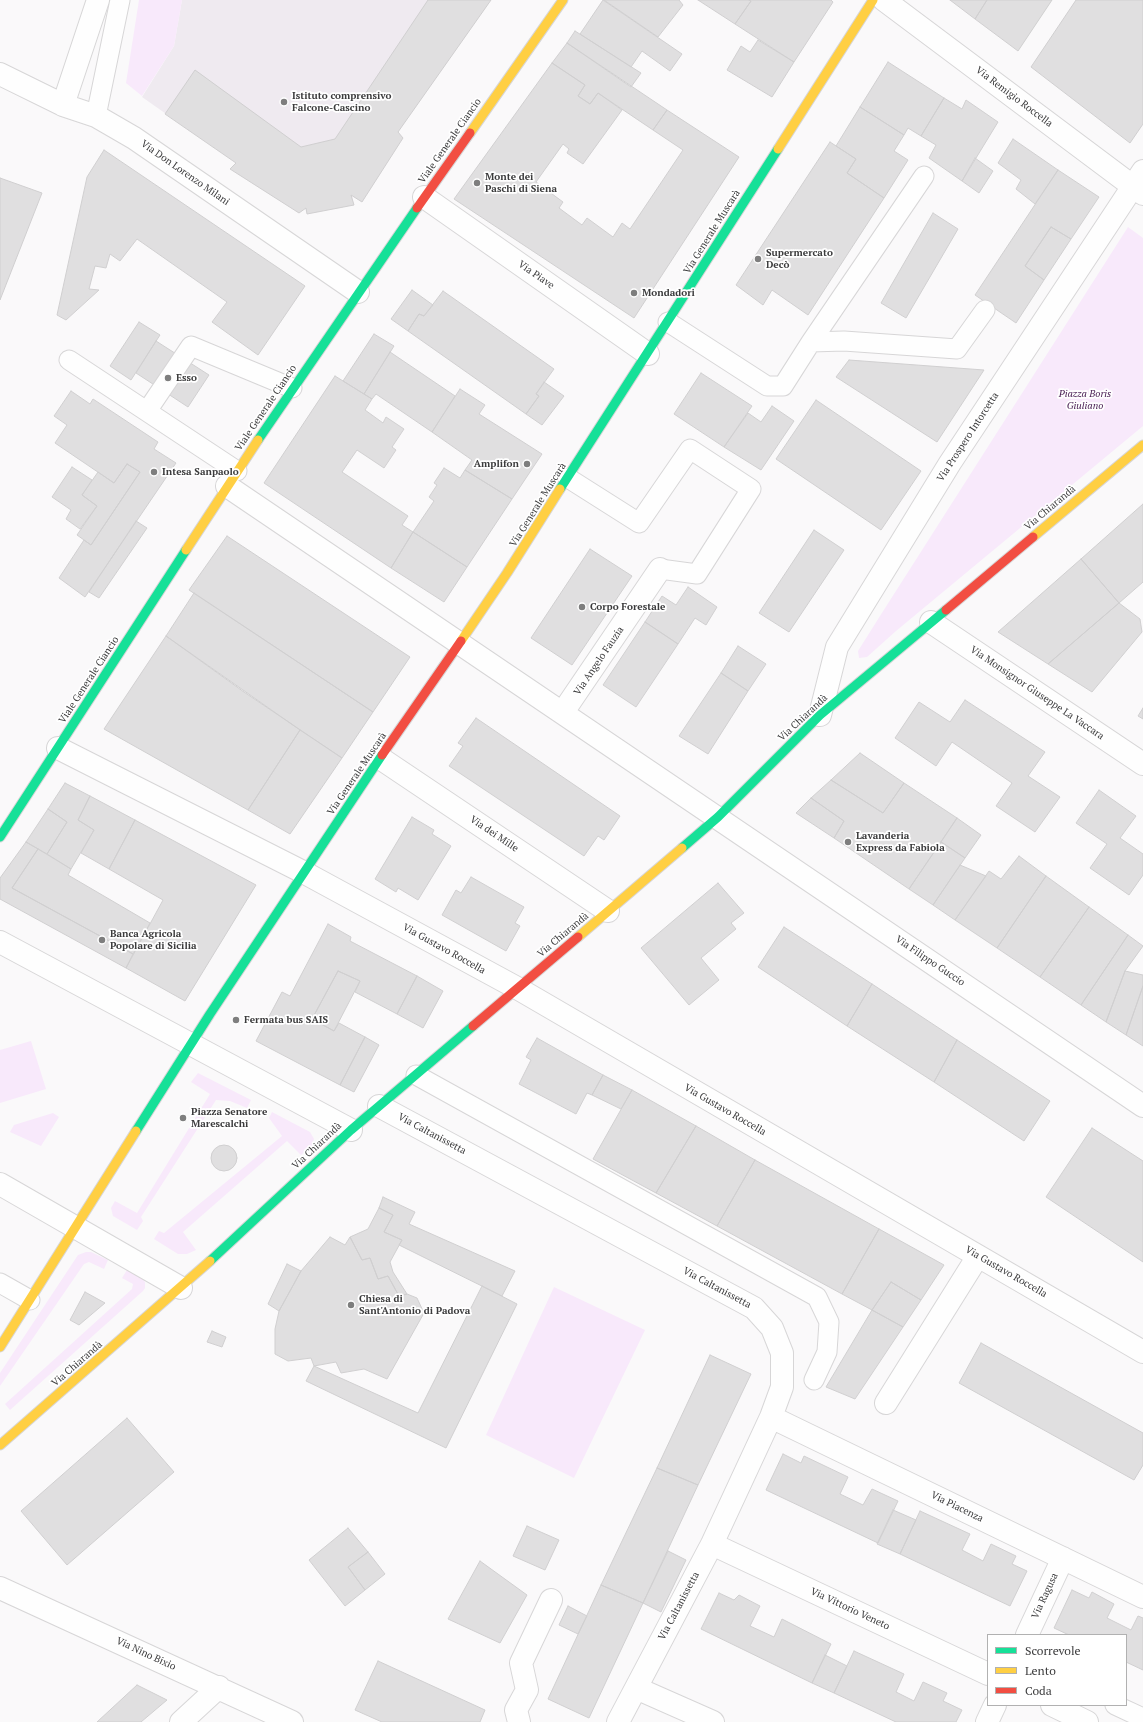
<!DOCTYPE html>
<html>
<head>
<meta charset="utf-8">
<style>
  body { margin:0 }
  #map { position:relative; width:1143px; height:1722px; overflow:hidden; background:#faf9fa; font-family:"PT Serif",serif }
  canvas { display:block }
  .legend { position:absolute; left:987px; top:1634px; width:140px; height:72px; box-sizing:border-box; background:#fff; border:1px solid #b1b1b1; margin:0; padding:5px 7px; list-style:none; font-size:12px; color:#3b3b3c }
  .legend li { display:flex; align-items:center; gap:8px; height:20px }
  .legend b { width:20px; border:1px solid #b1b1b1 }
</style>
</head>
<body>
<div id="map">
<canvas width="1143" height="1722"></canvas>
<ul class="legend">
<li><b style="height:5px;background:#16e098"></b>Scorrevole</li>
<li><b style="height:5px;background:#ffcf43"></b>Lento</li>
<li><b style="height:5px;background:#f24e42"></b>Coda</li>
</ul>
</div>
<script>
const c = document.querySelector('canvas').getContext('2d');
c.lineJoin = 'round';
function fill(path, color) {
  c.fillStyle = color;
  c.fill(path, 'evenodd');
}
function shape(rows) {
  const path = new Path2D();
  for (const r of rows) {
    if (r.length === 3) {
      path.moveTo(r[0] + r[2], r[1]);
      path.arc(r[0], r[1], r[2], 0, 2 * Math.PI);
      continue;
    }
    path.moveTo(r[0], r[1]);
    for (let i = 2; i < r.length; i += 2) path.lineTo(r[i], r[i + 1]);
  }
  return path;
}
function stroke(path, color, width, dash) {
  c.strokeStyle = color;
  c.lineWidth = width;
  c.lineCap = dash ? 'butt' : 'round';
  c.setLineDash(dash || []);
  c.stroke(path);
}
function write(font, color, halo, rows, align = 'center') {
  c.font = font + ' "PT Serif",serif';
  c.lineWidth = 3.5;
  c.setLineDash([]);
  c.textBaseline = 'middle';
  c.strokeStyle = halo;
  c.fillStyle = color;
  for (const [text, x, y, turn = 0] of rows) {
    c.save();
    c.translate(x, y);
    c.rotate((+turn || 0) * Math.PI / 180);
    c.textAlign = isNaN(turn) ? turn : align;
    if (halo) c.strokeText(text, 0, 0);
    c.fillText(text, 0, 0);
    c.restore();
  }
}
fill(shape([
  [182,0,491,0,398,132,403,138,362,202,352,196,354,205,307,214,305,208,299,213,230,169,236,163,142,97,174,46]
]), '#efeaf0');
fill(shape([
  [139,0,182,0,174,46,142,96,126,83],
  [1128,227,1143,238,1143,426,896,631,867,657,859,658,858,651,880,616],
  [31,1041,46,1089,0,1103,0,1050],
  [198,1073,251,1100,247,1108,230,1101,216,1100,141,1217,143,1221,137,1230,113,1216,111,1208,115,1201,137,1213,210,1094,191,1082],
  [272,1112,310,1132,314,1139,312,1146,301,1155,287,1141,183,1232,196,1250,187,1254,178,1254,154,1239,159,1231,164,1233,282,1136,269,1118],
  [53,1113,59,1117,41,1146,10,1132,14,1125],
  [86,1252,91,1252,108,1260,104,1269,89,1262,84,1264,0,1386,0,1373,78,1255],
  [127,1270,140,1276,145,1282,145,1288,143,1291,10,1410,5,1404,132,1289,133,1284,122,1278],
  [554,1287,645,1330,574,1478,486,1435]
]), '#f8e9fb');
const building = shape([
  [428,0,491,0,398,132,403,138,362,202,351,195,354,205,307,214,306,208,299,213,230,169,236,163,165,114,195,70,301,147,335,139,428,0],
  [603,0,682,54,670,71,642,51,631,67,580,34,603,0],
  [604,0,679,0,683,5,658,37,604,0],
  [698,0,749,0,751,1,735,24,698,0],
  [749,0,831,0,833,2,794,62,735,24,751,1,749,0],
  [950,0,987,0,975,19,950,0],
  [987,0,1052,0,1018,51,975,19,987,0],
  [1076,0,1143,0,1143,124,1130,143,1031,67,1076,0],
  [575,31,641,73,631,87,567,43,575,31],
  [758,40,794,62,772,97,727,70,741,46,750,52,758,40],
  [567,43,667,110,653,130,598,93,590,104,578,96,585,85,552,63,567,43],
  [888,62,944,98,921,136,908,128,904,135,860,107,888,62],
  [552,63,585,85,578,96,590,104,598,93,622,110,583,164,567,153,569,149,563,144,536,182,563,202,559,208,582,225,587,218,613,237,622,223,630,229,683,150,653,130,667,110,739,157,634,318,454,199,552,63],
  [944,98,962,109,966,100,998,122,962,181,929,158,936,145,921,136,944,98],
  [860,107,904,135,894,151,908,160,884,198,847,173,856,159,836,146,860,107],
  [1013,139,1058,170,1035,204,1016,189,1021,180,998,163,1013,139],
  [830,142,856,159,847,173,884,198,808,315,772,290,763,305,736,285,830,142],
  [104,150,305,286,258,355,212,322,227,302,137,239,120,261,110,254,106,268,95,266,89,289,99,290,66,320,57,315,87,177,104,150],
  [975,158,993,171,979,193,962,181,975,158],
  [1058,170,1099,197,1071,239,1051,227,1025,266,1044,280,1016,323,975,295,1058,170],
  [0,178,42,193,0,300,0,178],
  [933,213,958,229,906,318,881,303,933,213],
  [1051,227,1071,239,1044,280,1025,266,1051,227],
  [412,290,433,305,424,316,419,314,408,331,391,319,412,290],
  [443,291,554,369,536,394,539,396,526,414,408,331,419,314,424,316,443,291],
  [139,322,160,335,131,380,110,366,139,322],
  [374,334,394,346,364,394,343,381,374,334],
  [156,341,209,375,188,407,136,373,156,341],
  [390,352,455,396,432,432,376,394,372,399,364,394,390,352],
  [849,360,984,370,937,442,836,377,849,360],
  [701,373,752,406,724,447,674,414,701,373],
  [335,376,372,399,365,410,383,423,386,417,404,429,392,447,396,450,384,468,357,450,342,472,408,516,402,525,413,532,391,568,264,483,335,376],
  [544,382,564,396,542,425,526,414,539,396,536,394,544,382],
  [460,389,485,405,479,414,542,454,512,499,465,470,472,460,432,432,460,389],
  [71,391,90,404,93,399,158,442,154,449,176,463,85,597,59,578,84,540,91,545,140,472,127,464,114,483,55,443,67,425,54,416,71,391],
  [816,400,921,471,881,530,776,459,816,400],
  [772,406,794,421,761,470,724,447,748,413,761,422,772,406],
  [127,464,140,472,91,545,77,535,97,506,82,495,98,472,114,483,127,464],
  [72,467,92,480,82,495,97,506,80,529,66,519,71,510,52,497,72,467],
  [444,468,460,478,465,470,512,499,467,567,413,532,434,501,429,497,437,485,434,483,444,468],
  [1143,504,1143,582,1119,603,1081,559,1143,504],
  [136,521,147,528,99,598,89,592,136,521],
  [814,530,844,550,789,632,759,613,814,530],
  [413,532,467,567,444,602,391,568,413,532],
  [227,536,410,657,373,712,189,590,227,536],
  [590,549,632,576,572,665,531,638,590,549],
  [1081,559,1119,603,1048,664,998,632,1081,559],
  [688,587,717,607,706,625,695,618,678,644,645,622,662,596,676,605,688,587],
  [194,593,373,712,342,758,244,692,166,636,194,593],
  [1119,603,1140,619,1142,632,1092,692,1048,664,1119,603],
  [645,622,678,644,636,707,603,685,645,622],
  [166,636,300,730,248,810,104,729,166,636],
  [738,646,766,664,748,691,721,673,738,646],
  [721,673,748,691,708,754,679,736,721,673],
  [965,700,1045,752,1028,776,1060,797,1035,832,996,806,1012,783,952,742,936,766,895,738,919,702,950,722,965,700],
  [1143,708,1143,719,1138,716,1143,708],
  [476,718,620,816,604,840,598,836,584,856,449,766,463,746,458,743,476,718],
  [300,730,342,758,290,834,248,810,300,730],
  [860,753,904,783,883,813,831,780,860,753],
  [831,780,883,813,904,783,957,818,909,889,834,838,844,821,811,798,831,780],
  [65,783,90,796,78,820,94,830,71,869,47,854,67,822,48,809,65,783],
  [1099,790,1136,816,1120,838,1143,854,1143,875,1129,895,1090,868,1107,844,1076,823,1099,790],
  [90,796,135,820,109,869,81,853,94,830,78,820,90,796],
  [811,798,844,821,834,838,796,813,811,798],
  [48,809,67,822,47,854,26,842,48,809],
  [412,817,434,830,432,834,451,846,418,900,398,888,396,892,375,879,412,817],
  [957,818,981,835,965,858,941,842,957,818],
  [135,820,256,885,185,1001,126,968,163,900,109,869,135,820],
  [26,842,38,849,12,888,133,954,126,968,0,899,0,878,26,842],
  [941,842,965,858,933,905,909,889,941,842],
  [38,849,71,869,68,875,150,923,133,954,12,888,38,849],
  [1019,856,1046,876,997,948,955,920,989,871,1001,879,1019,856],
  [960,865,986,876,955,920,933,905,960,865],
  [1046,876,1089,907,1040,977,997,948,1046,876],
  [471,877,524,907,515,923,520,926,506,951,442,915,456,890,461,893,471,877],
  [718,883,744,913,731,923,736,929,701,958,719,980,689,1005,641,948,718,883],
  [1089,907,1128,935,1081,1005,1040,977,1089,907],
  [328,924,351,937,350,941,417,976,397,1014,355,992,360,981,338,971,312,1019,334,1031,339,1023,365,1037,340,1085,256,1041,282,992,290,996,328,924],
  [784,927,872,984,847,1026,758,967,784,927],
  [1128,935,1143,946,1125,971,1106,1022,1081,1005,1128,935],
  [338,971,360,981,334,1031,312,1019,338,971],
  [1125,971,1143,975,1143,986,1126,1035,1106,1022,1125,971],
  [417,976,443,991,423,1028,397,1014,417,976],
  [872,984,957,1040,934,1082,847,1026,872,984],
  [1143,986,1143,1046,1126,1035,1143,986],
  [365,1037,379,1045,354,1092,340,1085,365,1037],
  [537,1038,603,1075,592,1095,587,1093,576,1114,519,1084,531,1060,526,1057,537,1038],
  [957,1040,1050,1101,1024,1141,934,1082,957,1040],
  [603,1075,632,1090,621,1109,592,1095,603,1075],
  [632,1090,696,1126,656,1193,593,1159,632,1090],
  [696,1126,755,1160,717,1226,656,1193,696,1126],
  [1092,1128,1143,1161,1143,1262,1046,1197,1092,1128],
  [224,1158,13],
  [755,1160,879,1229,842,1294,717,1226,755,1160],
  [383,1197,415,1212,409,1224,515,1271,502,1296,399,1245,402,1240,384,1232,393,1215,379,1208,383,1197],
  [379,1208,393,1215,384,1232,402,1240,390,1262,393,1272,407,1294,399,1296,388,1276,378,1279,370,1258,362,1260,350,1237,368,1229,379,1208],
  [879,1229,944,1265,921,1300,891,1282,872,1310,842,1294,879,1229],
  [330,1237,345,1245,350,1237,362,1260,370,1258,378,1279,388,1276,399,1296,407,1294,417,1298,424,1313,387,1379,364,1369,341,1373,336,1362,314,1366,311,1358,288,1361,275,1354,275,1329,279,1311,301,1271,330,1237],
  [287,1264,301,1271,279,1311,268,1304,287,1264],
  [891,1282,921,1300,903,1327,872,1310,891,1282],
  [482,1286,517,1304,446,1448,306,1381,314,1366,418,1413,482,1286],
  [85,1292,105,1303,79,1325,70,1320,85,1292],
  [872,1310,903,1327,855,1399,826,1387,872,1310],
  [212,1331,226,1337,222,1347,207,1342,212,1331],
  [981,1343,1143,1433,1143,1465,1134,1480,959,1383,981,1343],
  [710,1355,751,1374,698,1485,657,1468,710,1355],
  [127,1418,174,1472,67,1565,21,1511,127,1418],
  [783,1454,801,1463,804,1456,848,1477,840,1494,863,1505,872,1489,898,1501,878,1543,766,1490,783,1454],
  [657,1468,698,1485,643,1603,601,1585,657,1468],
  [893,1510,916,1520,900,1554,877,1544,893,1510],
  [920,1511,970,1534,962,1550,983,1561,991,1544,1016,1556,1012,1564,1027,1571,1010,1606,900,1554,920,1511],
  [527,1526,559,1540,545,1570,513,1556,527,1526],
  [348,1528,368,1552,348,1567,365,1590,345,1606,309,1560,348,1528],
  [668,1551,686,1560,661,1612,643,1603,668,1551],
  [368,1552,385,1574,365,1590,348,1567,368,1552],
  [480,1561,527,1595,500,1643,448,1619,480,1561],
  [601,1585,643,1603,589,1718,548,1699,601,1585],
  [1072,1590,1089,1598,1092,1592,1114,1604,1107,1618,1131,1630,1138,1616,1143,1618,1143,1670,1126,1662,1126,1635,1069,1635,1054,1628,1072,1590],
  [719,1593,734,1600,739,1595,760,1606,750,1626,774,1637,782,1619,831,1644,812,1683,701,1629,719,1593],
  [568,1606,587,1616,578,1634,559,1625,568,1606],
  [854,1651,904,1674,896,1692,914,1701,923,1682,947,1693,943,1701,962,1710,956,1722,896,1722,834,1693,854,1651],
  [825,1655,847,1666,834,1693,812,1683,825,1655],
  [378,1661,485,1710,480,1722,382,1722,355,1710,378,1661],
  [137,1685,167,1700,141,1722,97,1722,137,1685]
]);
fill(building, '#e0dfe0');
stroke(building, '#d0cfd0', 1);
const lane = shape([
  [96,116,120,0],
  [668,322,767,386,783,386,811,342,844,341,957,349,985,310],
  [811,342,924,176],
  [69,360,237,471],
  [147,411,191,346,292,388],
  [568,478,639,523,690,449,751,489,697,574,660,569],
  [416,1075,817,1297,829,1322,827,1352,814,1380],
  [0,1283,30,1300],
  [1115,1705,1143,1718]
]);
const street = shape([
  [884,0,1143,194],
  [0,74,63,105,96,116,134,138,358,292],
  [63,105,98,0],
  [424,197,648,354],
  [227,486,1143,1106],
  [931,622,1143,764],
  [563,712,660,569],
  [820,715,837,647,950,463,1143,171],
  [58,748,305,873,517,988,1143,1352],
  [380,758,608,911],
  [0,942,351,1130],
  [379,1106,754,1308,772,1328,782,1353,782,1387,771,1417,712,1544,618,1722],
  [0,1184,181,1288],
  [886,1403,978,1256],
  [771,1417,1143,1597],
  [712,1544,988,1674],
  [0,1588,292,1722],
  [1027,1635,1063,1558],
  [636,1688,713,1722],
  [1052,1705,1087,1722],
  [181,1722,219,1687],
  [519,1722,516,1710,527,1690,521,1663,551,1600],
  [987,1722,995,1705]
]);
const fast = shape([
  [258,440,417,208],
  [560,489,778,149],
  [0,837,186,550],
  [682,848,718,817,820,715,946,610],
  [136,1131,210,1014,382,755],
  [210,1261,351,1130,473,1026]
]);
const slow = shape([
  [470,133,563,0],
  [778,149,873,0],
  [1033,537,1143,445],
  [186,550,258,440],
  [461,641,507,573,560,489],
  [578,937,682,848],
  [0,1347,136,1131],
  [0,1445,210,1261]
]);
const jam = shape([
  [417,208,470,133],
  [946,610,1033,537],
  [382,755,461,641],
  [473,1026,578,937]
]);
stroke(lane, '#d7d6d7', 21);
stroke(street, '#d7d6d7', 24);
stroke(fast, '#d7d6d7', 11);
stroke(slow, '#d7d6d7', 11);
stroke(jam, '#d7d6d7', 11);
stroke(lane, '#fefefe', 19);
stroke(street, '#fefefe', 22);
stroke(fast, '#16e098', 9);
stroke(slow, '#ffcf43', 9);
stroke(jam, '#f24e42', 9);
for (const [x, y, r, color] of [
  [284,102,4,"#7e7e7e"],
  [477,183,4,"#7e7e7e"],
  [758,259,4,"#7e7e7e"],
  [634,293,4,"#7e7e7e"],
  [168,378,4,"#7e7e7e"],
  [527,464,4,"#7e7e7e"],
  [154,472,4,"#7e7e7e"],
  [582,607,4,"#7e7e7e"],
  [848,842,4,"#7e7e7e"],
  [102,940,4,"#7e7e7e"],
  [236,1020,4,"#7e7e7e"],
  [183,1118,4,"#7e7e7e"],
  [351,1305,4,"#7e7e7e"]
]) {
  const dot = new Path2D();
  dot.arc(x, y, r, 0, 2 * Math.PI);
  c.fillStyle = color;
  c.fill(dot);
  stroke(dot, '#fff', 1.5);
}
write('bold 10px', '#3b3b3c', '#fff', [
  ["Istituto comprensivo",292,96],
  ["Falcone-Cascino",292,108],
  ["Monte dei",485,177],
  ["Paschi di Siena",485,189],
  ["Supermercato",766,253],
  ["Decò",766,265],
  ["Mondadori",642,293],
  ["Esso",176,378],
  ["Amplifon",519,464,"right"],
  ["Intesa Sanpaolo",162,472],
  ["Corpo Forestale",590,607],
  ["Lavanderia",856,836],
  ["Express da Fabiola",856,848],
  ["Banca Agricola",110,934],
  ["Popolare di Sicilia",110,946],
  ["Fermata bus SAIS",244,1020],
  ["Piazza Senatore",191,1112],
  ["Marescalchi",191,1124],
  ["Chiesa di",359,1299],
  ["Sant'Antonio di Padova",359,1311]
], 'left');
write('10px', '#3b3b3c', '#fff', [
  ["Via Remigio Roccella",1014,97,37],
  ["Viale Generale Ciancio",450,141,-55],
  ["Via Don Lorenzo Milani",185,173,35],
  ["Via Generale Muscarà",712,232,-58],
  ["Via Piave",536,275,35],
  ["Viale Generale Ciancio",266,408,-56],
  ["Via Prospero Intorcetta",968,437,-57],
  ["Via Generale Muscarà",538,505,-58],
  ["Via Chiarandà",1050,508,-40],
  ["Via Angelo Fauzia",599,661,-56],
  ["Viale Generale Ciancio",89,680,-57],
  ["Via Monsignor Giuseppe La Vaccara",1037,693,34],
  ["Via Chiarandà",803,718,-43],
  ["Via Generale Muscarà",357,774,-56],
  ["Via dei Mille",494,834,34],
  ["Via Chiarandà",563,935,-40],
  ["Via Gustavo Roccella",444,949,29],
  ["Via Filippo Guccio",930,961,34],
  ["Via Gustavo Roccella",725,1110,30],
  ["Via Caltanissetta",432,1134,28],
  ["Via Chiarandà",317,1146,-43],
  ["Via Gustavo Roccella",1006,1272,30],
  ["Via Caltanissetta",717,1288,28],
  ["Via Chiarandà",77,1364,-41],
  ["Via Piacenza",957,1507,26],
  ["Via Ragusa",1045,1596,-65],
  ["Via Caltanissetta",679,1606,-62],
  ["Via Vittorio Veneto",850,1609,25],
  ["Via Nino Bixio",146,1654,25]
]);
write('italic 10px', '#4b2155', '#fff', [
  ["Piazza Boris",1085,394],
  ["Giuliano",1085,406]
]);
</script>
</body>
</html>
